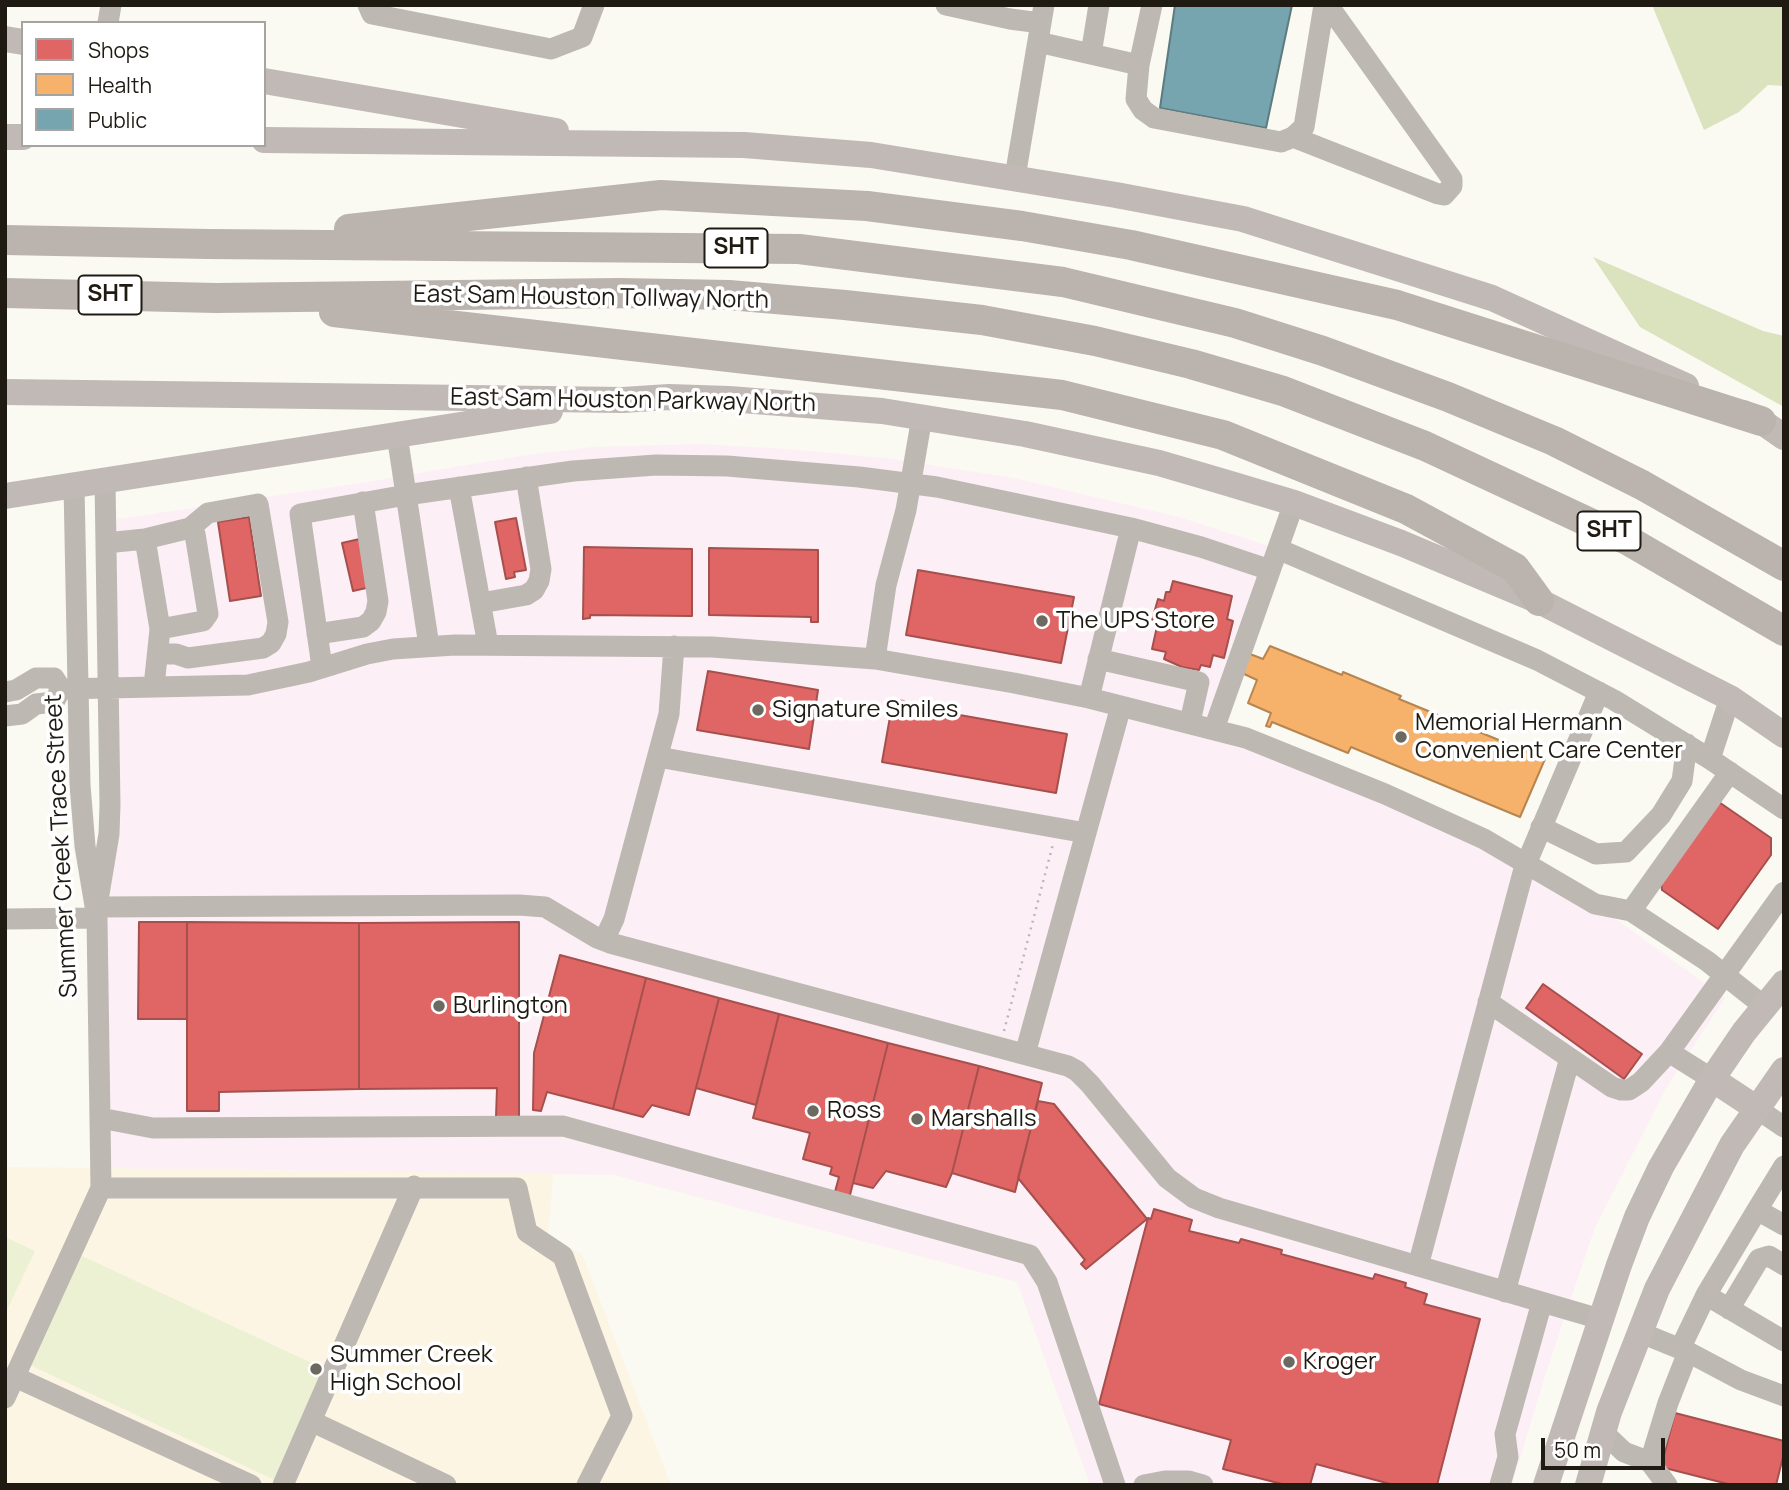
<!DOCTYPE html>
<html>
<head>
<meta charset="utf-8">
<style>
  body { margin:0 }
  #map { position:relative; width:1789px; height:1490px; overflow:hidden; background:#faf9f2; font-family:Manrope,sans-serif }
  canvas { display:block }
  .frame { position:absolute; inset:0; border:7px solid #1f1b12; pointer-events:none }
  .legend { position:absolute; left:21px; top:21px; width:245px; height:126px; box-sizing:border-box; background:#fff; border:2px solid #a5a4a0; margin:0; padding:9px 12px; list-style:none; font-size:21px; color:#1f1b12 }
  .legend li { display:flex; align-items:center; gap:14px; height:35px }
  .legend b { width:35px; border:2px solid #a5a4a0 }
  .scale { position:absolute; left:1541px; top:1438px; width:124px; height:32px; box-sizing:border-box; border:4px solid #1f1b12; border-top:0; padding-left:9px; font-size:21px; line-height:24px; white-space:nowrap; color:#1f1b12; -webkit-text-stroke:5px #fff; paint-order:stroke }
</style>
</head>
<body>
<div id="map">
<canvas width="1789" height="1490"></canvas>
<div class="frame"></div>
<ul class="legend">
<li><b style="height:19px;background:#e06666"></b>Shops</li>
<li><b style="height:19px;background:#f6b26b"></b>Health</li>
<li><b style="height:19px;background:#76a5af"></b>Public</li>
</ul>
<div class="scale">50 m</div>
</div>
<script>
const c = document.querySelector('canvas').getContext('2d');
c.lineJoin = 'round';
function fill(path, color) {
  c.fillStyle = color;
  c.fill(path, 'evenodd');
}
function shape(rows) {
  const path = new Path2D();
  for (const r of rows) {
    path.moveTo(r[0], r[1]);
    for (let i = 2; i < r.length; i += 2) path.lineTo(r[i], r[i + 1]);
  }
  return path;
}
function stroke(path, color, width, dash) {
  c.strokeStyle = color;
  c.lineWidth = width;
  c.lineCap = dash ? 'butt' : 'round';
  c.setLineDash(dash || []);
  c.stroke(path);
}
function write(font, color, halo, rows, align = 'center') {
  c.font = font + ' Manrope,sans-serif';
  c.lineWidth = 7;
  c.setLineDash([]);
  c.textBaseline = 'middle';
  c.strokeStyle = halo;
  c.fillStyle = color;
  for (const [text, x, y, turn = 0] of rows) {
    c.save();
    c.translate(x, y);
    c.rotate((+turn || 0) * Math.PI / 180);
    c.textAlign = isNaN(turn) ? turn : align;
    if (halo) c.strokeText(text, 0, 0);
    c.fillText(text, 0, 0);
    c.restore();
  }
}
fill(shape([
  [699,444,788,449,885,458,1014,478,1179,517,1278,549,1215,729,1312,763,1595,904,1725,998,1665,1090,1594,1230,1544,1379,1512,1485,1090,1485,1017,1282,614,1175,102,1168,105,521,367,482,520,456,593,447]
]), '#fcf0f6');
fill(shape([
  [5,1167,553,1174,548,1239,582,1254,671,1485,5,1485]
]), '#fcf5e4');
fill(shape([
  [5,1237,35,1251,5,1314],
  [82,1256,329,1371,277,1481,30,1365]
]), '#ebf1d2');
fill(shape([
  [1652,5,1784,5,1784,86,1768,85,1739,112,1704,130],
  [1593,257,1763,331,1784,336,1784,407,1640,327]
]), '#dbe2be');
const shops = shape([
  [249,517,261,596,230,601,218,522,249,517],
  [516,518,526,570,514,572,515,577,506,579,495,522,516,518],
  [364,538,375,586,353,591,342,543,364,538],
  [584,547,692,549,692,616,590,615,590,618,583,619,584,547],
  [709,548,818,550,818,622,811,622,811,617,709,615,709,548],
  [918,570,1074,597,1061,663,906,635,918,570],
  [1173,581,1232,596,1227,619,1233,621,1224,658,1213,655,1210,667,1201,665,1199,670,1182,667,1164,659,1166,652,1152,649,1158,622,1152,620,1158,599,1164,601,1166,592,1170,592,1173,581],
  [708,671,818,690,809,749,697,730,708,671],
  [893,700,904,701,903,705,1067,734,1056,793,882,762,893,700],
  [1716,800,1771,838,1771,855,1718,929,1662,890,1660,877,1716,800],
  [139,922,187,922,187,1019,138,1019,139,922],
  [187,922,359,923,359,1089,219,1092,219,1111,187,1111,187,922],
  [519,922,519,1117,496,1117,497,1088,359,1089,359,923,519,922],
  [560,955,646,978,613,1109,547,1092,541,1111,533,1110,534,1053,560,955],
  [646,978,719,998,689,1115,652,1105,643,1117,613,1109,646,978],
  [1543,984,1642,1054,1624,1079,1526,1008,1543,984],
  [719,998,779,1014,756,1105,696,1088,719,998],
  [779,1014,888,1043,848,1203,833,1199,839,1177,830,1174,832,1167,803,1159,810,1133,753,1118,779,1014],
  [888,1043,979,1066,952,1173,946,1187,886,1171,873,1188,853,1183,888,1043],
  [979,1066,1042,1083,1015,1192,952,1173,979,1066],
  [1038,1101,1054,1104,1147,1219,1086,1269,1081,1264,1085,1260,1018,1178,1038,1101],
  [1154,1209,1192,1220,1189,1231,1239,1243,1241,1239,1282,1250,1281,1254,1373,1279,1375,1274,1406,1283,1405,1287,1427,1294,1424,1304,1480,1319,1437,1485,1394,1485,1316,1464,1310,1485,1286,1485,1223,1469,1231,1440,1099,1404,1148,1218,1151,1219,1154,1209],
  [1675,1413,1784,1441,1784,1453,1776,1485,1732,1485,1661,1467,1675,1413]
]);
fill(shops, '#e06666');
stroke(shops, '#a6504d', 2);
const health = shape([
  [1270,646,1342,675,1343,672,1401,696,1399,699,1545,759,1520,817,1351,747,1348,753,1272,722,1270,727,1266,726,1271,713,1248,703,1257,680,1242,673,1250,654,1263,659,1270,646]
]);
fill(health, '#f6b26b');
stroke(health, '#b68550', 2);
const public = shape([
  [1175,5,1292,5,1266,128,1160,108,1175,5]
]);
fill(public, '#76a5af');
stroke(public, '#5c7c80', 2);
stroke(shape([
  [1004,1031,1053,844]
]), '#bbb7b2', 2.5, [2, 5]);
stroke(shape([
  [368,5,372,14,551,49,582,37,594,5],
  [946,5,1010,19,1041,23],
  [108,23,111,5],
  [1038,42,1139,65,1136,99,1143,110,1154,118,1281,142,1293,137,1304,127,1324,5],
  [1091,54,1099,5],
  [1139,65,1152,5],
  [1293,137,1438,194,1444,195,1452,186,1452,179,1328,5],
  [1015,177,1044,5],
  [397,435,429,646],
  [459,487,488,645],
  [145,539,160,629,154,686],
  [106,543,145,539,190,528,195,534,208,614,203,621,160,629],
  [1278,549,1537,660,1614,700,1710,759],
  [481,603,526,595,534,590,539,581,541,569,526,477],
  [317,634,363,627,371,621,376,612,378,601,363,502],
  [158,654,176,654,188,658,263,648,271,643,276,634,278,622,258,504,208,513,190,528],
  [875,659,886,585,906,510,922,417],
  [1098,659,1199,682,1190,722],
  [322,667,300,514,406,495,573,471,656,465,727,466,859,477,937,487,1131,528,1201,547,1270,570],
  [61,689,248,685,309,672,367,654,393,649,455,645,712,647,875,659,1014,683,1089,698,1246,738,1385,794,1484,839,1595,904,1631,911,1707,961,1765,1007],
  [5,692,16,690,36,678,54,678,61,689],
  [1089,698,1131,528],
  [1730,698,1710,759,1784,809],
  [5,716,22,714,36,704,54,702,61,689],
  [1214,729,1294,503],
  [658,757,1086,833],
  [1541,827,1596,854,1626,852,1661,815,1682,781,1687,744],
  [99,894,109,834,110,805,105,481],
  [96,907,519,905,545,907,597,938,610,943,1068,1066,1077,1071,1090,1084,1167,1178,1194,1198,1219,1208,1600,1319],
  [1631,911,1730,772],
  [5,919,97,918],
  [604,940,614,919,669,714,674,646],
  [1488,1002,1612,1087,1621,1090,1629,1090,1641,1082,1669,1052],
  [1025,1054,1121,706],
  [1712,1079,1669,1052,1784,892],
  [1756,1108,1784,1127],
  [100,1118,153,1128,563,1126,1030,1255,1047,1282,1115,1485],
  [1784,1166,1757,1210,1784,1225],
  [101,1188,517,1188,527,1232,563,1256,622,1416,587,1485],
  [1418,1266,1524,869,1599,692],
  [1505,1292,1570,1058],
  [1706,1295,1784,1341],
  [1729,1309,1759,1259,1769,1256,1784,1265],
  [1639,1332,1688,1352,1741,1380,1784,1396],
  [1680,1349,1706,1295,1757,1210],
  [15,1377,251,1485],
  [5,1398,101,1188,97,918,85,846,80,785,74,486],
  [311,1421,414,1186],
  [1603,1432,1624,1452,1650,1462],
  [283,1485,311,1421,446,1485],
  [1144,1485,1165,1481,1189,1481,1203,1485],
  [1500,1485,1508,1457,1505,1434,1542,1302],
  [1667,1485,1650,1462,1668,1403,1688,1352]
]), '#beb8b3', 21);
stroke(shape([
  [5,39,23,42],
  [264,81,556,131],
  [5,137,23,137],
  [264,140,744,145,871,155,1116,195,1243,219,1492,298,1686,386],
  [5,392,623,400,669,397,729,399,882,411,1025,434,1159,463,1224,482,1294,503,1401,543,1539,601,1730,698,1784,735],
  [1743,413,1761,421,1784,437],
  [5,496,550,411],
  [1712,1079,1756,1108],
  [1546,1485,1619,1265,1637,1217,1661,1167,1712,1079,1744,1032,1784,983],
  [1588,1485,1609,1412,1657,1289,1732,1145,1784,1070]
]), '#c0b9b5', 26);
stroke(shape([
  [349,229,661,195,867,206,1022,226,1131,245,1397,305,1761,421],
  [5,240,208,244,799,249,1063,282,1235,323,1323,351,1448,397,1554,441,1642,485,1784,566],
  [5,293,216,298,619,293,729,295,845,305,982,320,1095,341,1191,364,1283,391,1425,446,1629,541,1784,631],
  [334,312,1062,395,1223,435,1406,509,1515,568,1539,601]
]), '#bbb3ae', 30);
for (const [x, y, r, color] of [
  [1042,621,7,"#6c6960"],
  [758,710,7,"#6c6960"],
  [1401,737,7,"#6c6960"],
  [439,1006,7,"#6c6960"],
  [813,1111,7,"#6c6960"],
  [917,1119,7,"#6c6960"],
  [1289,1362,7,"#6c6960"],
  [316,1369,7,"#6c6960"]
]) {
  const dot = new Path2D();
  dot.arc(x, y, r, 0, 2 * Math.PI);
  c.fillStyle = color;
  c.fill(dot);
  stroke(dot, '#fff', 2.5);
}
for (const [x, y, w] of [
  [736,248,63],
  [110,295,63],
  [1609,531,63]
]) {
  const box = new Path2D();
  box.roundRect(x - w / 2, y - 19.5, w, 39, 5);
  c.fillStyle = '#fff';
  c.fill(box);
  stroke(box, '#1f1b12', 2);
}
write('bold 23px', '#1f1b12', null, [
  ["SHT",736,248],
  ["SHT",110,295],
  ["SHT",1609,531]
]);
write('24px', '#1f1b12', '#fff', [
  ["East Sam Houston Tollway North",591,298,1],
  ["East Sam Houston Parkway North",633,401,1],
  ["Summer Creek Trace Street",62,846,-93]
]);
write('24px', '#1f1b12', '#fff', [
  ["The UPS Store",1056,621],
  ["Signature Smiles",772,710],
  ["Memorial Hermann",1415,723],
  ["Convenient Care Center",1415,751],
  ["Burlington",453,1006],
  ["Ross",827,1111],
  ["Marshalls",931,1119],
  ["Summer Creek",330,1355],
  ["High School",330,1383],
  ["Kroger",1303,1362]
], 'left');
</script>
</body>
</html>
